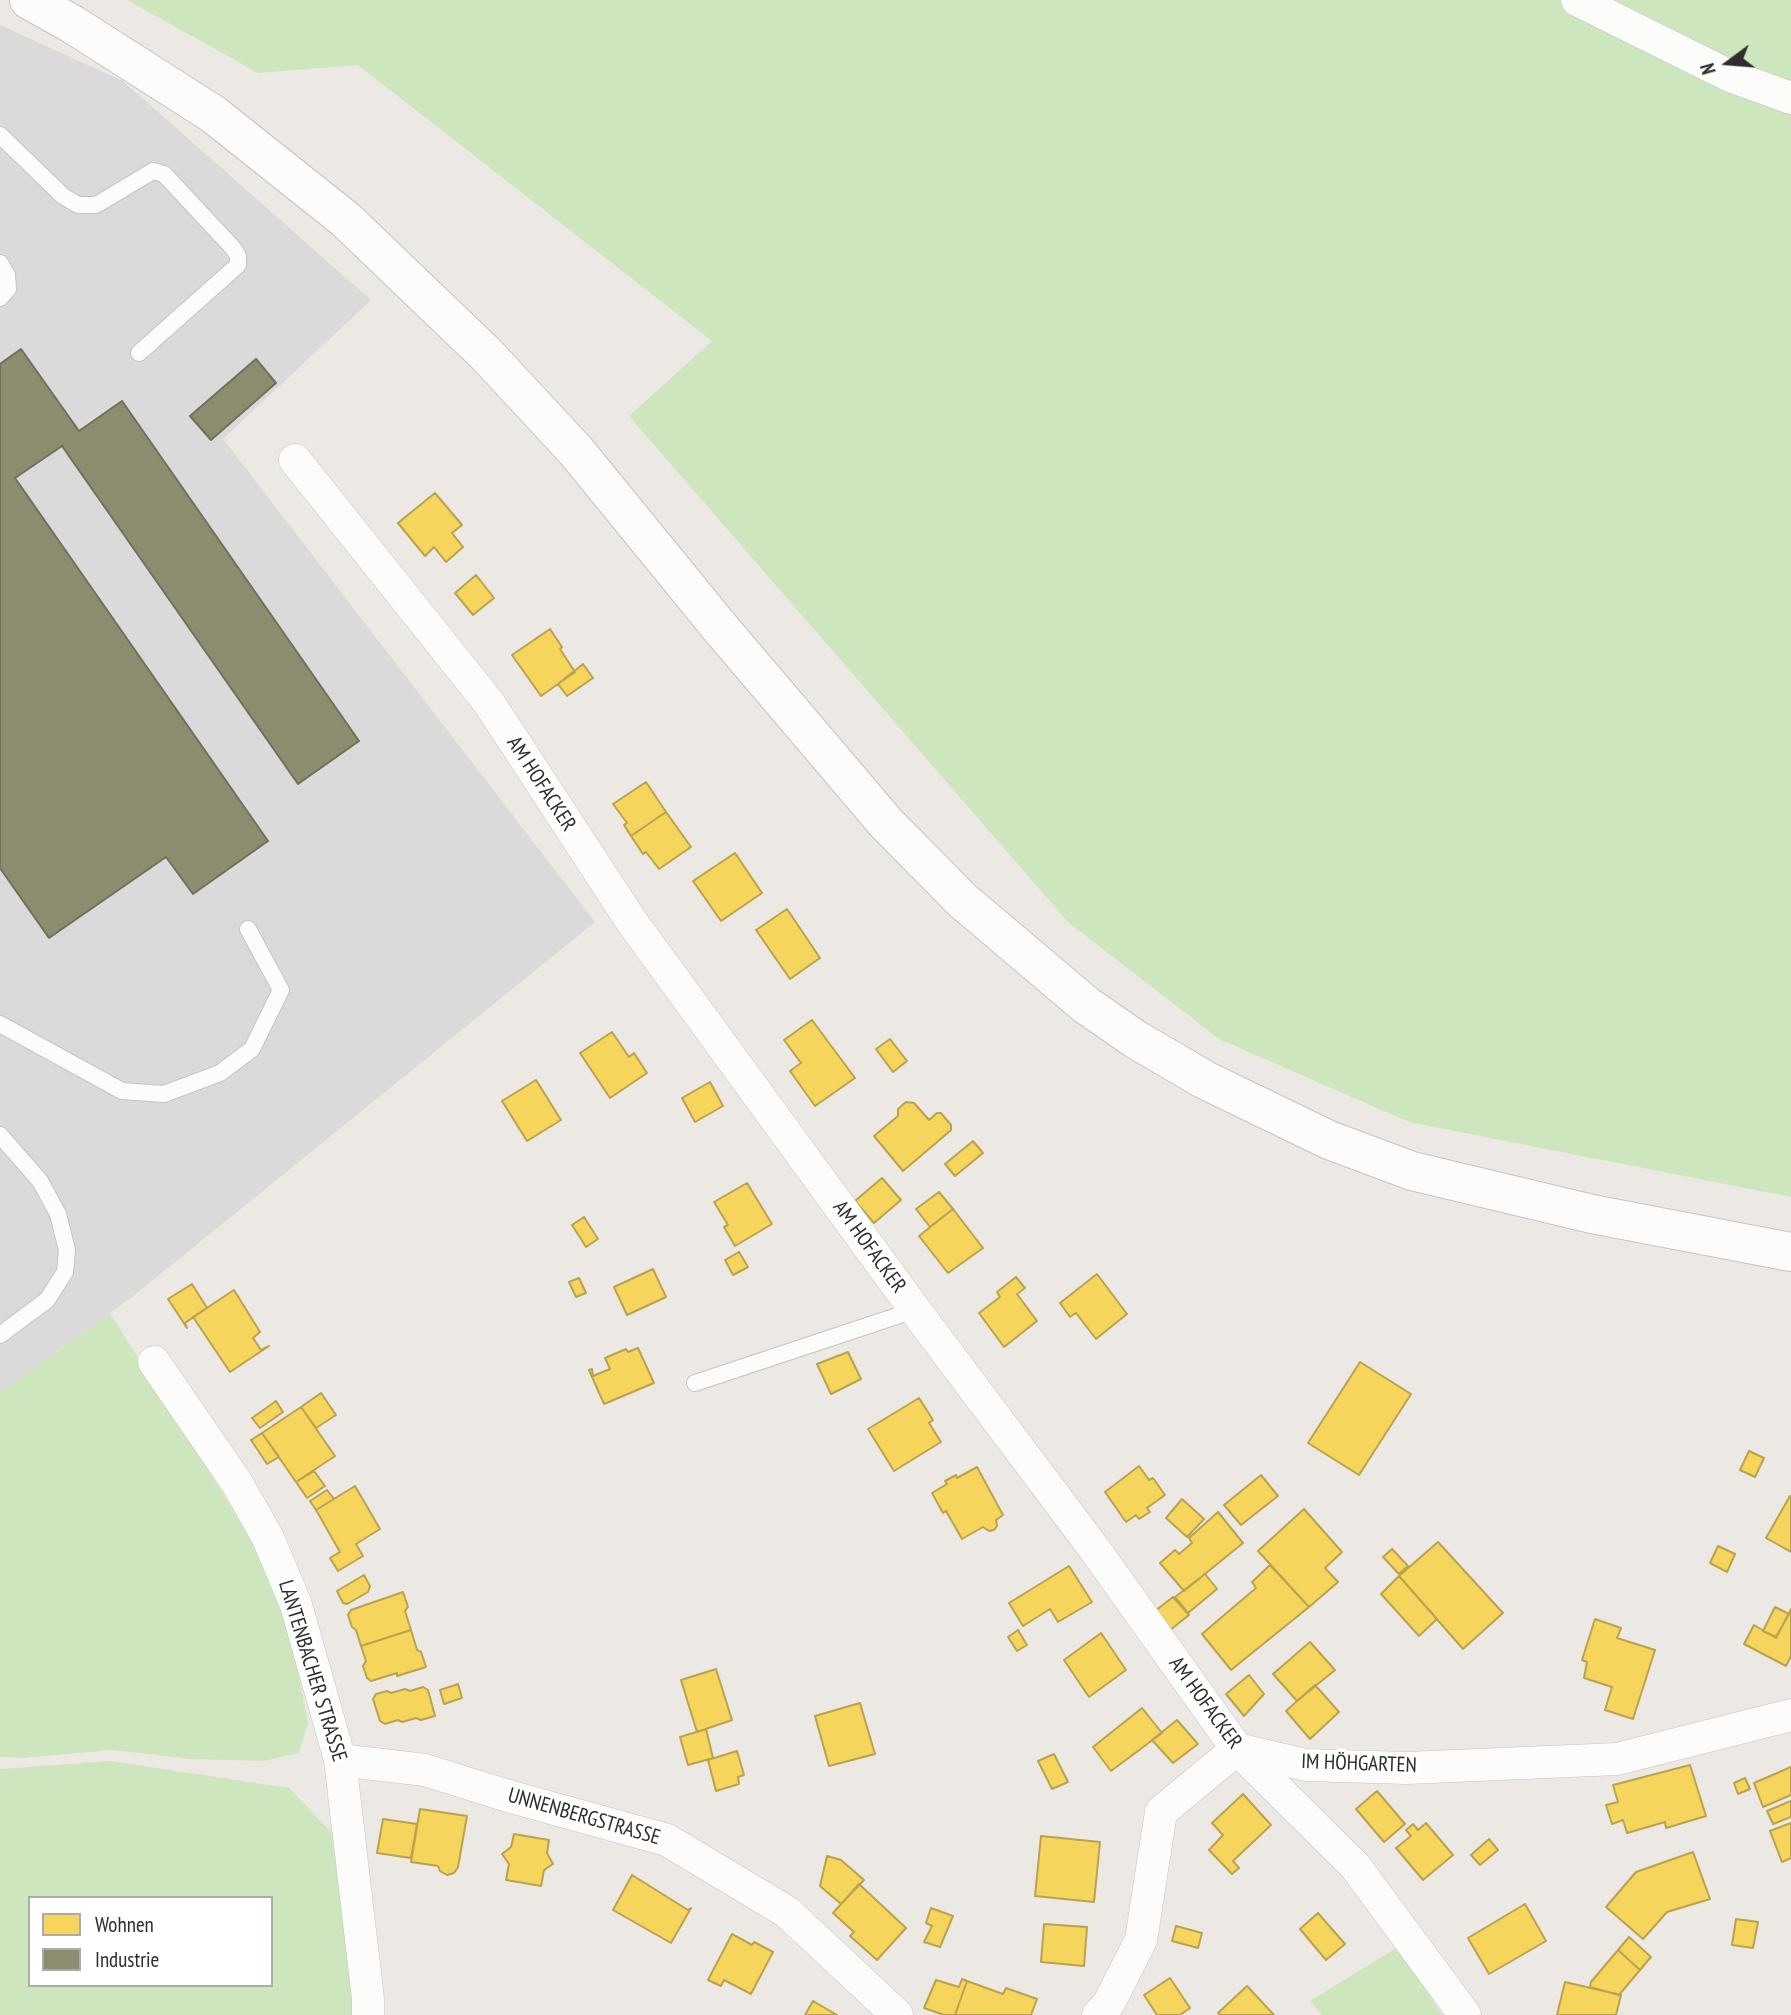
<!DOCTYPE html>
<html>
<head>
<meta charset="utf-8">
<style>
  body { margin:0 }
  #map { position:relative; width:1791px; height:2015px; overflow:hidden; background:#ece8e4; font-family:"PT Sans Narrow",sans-serif }
  canvas { display:block }
  .legend { position:absolute; left:28px; top:1896px; width:245px; height:91px; box-sizing:border-box; background:#fff; border:2px solid #ababab; margin:0; padding:9px 12px; list-style:none; font-size:21px; color:#2e2e2e }
  .legend li { display:flex; align-items:center; gap:14px; height:35px }
  .legend b { width:35px; border:2px solid #ababab }
  .north { position:absolute; left:1693px; top:28px; width:70px; height:70px; -webkit-text-stroke:5px #fff; paint-order:stroke; rotate:254deg; font-size:19px; font-weight:700; line-height:28px; text-align:center; color:#2e2e2e }
  .north::after { content:''; display:block; margin:auto; width:24px; height:32px; background:#2e2e2e; clip-path:polygon(50% 0,100% 100%,50% 72%,0 100%) }
</style>
</head>
<body>
<div id="map">
<canvas width="1791" height="2015"></canvas>
<ul class="legend">
<li><b style="height:19px;background:#f6d55c"></b>Wohnen</li>
<li><b style="height:19px;background:#8c8c6e"></b>Industrie</li>
</ul>
<div class="north">N</div>
</div>
<script>
const c = document.querySelector('canvas').getContext('2d');
c.lineJoin = 'round';
function fill(path, color) {
  c.fillStyle = color;
  c.fill(path, 'evenodd');
}
function shape(rows) {
  const path = new Path2D();
  for (const r of rows) {
    path.moveTo(r[0], r[1]);
    for (let i = 2; i < r.length; i += 2) path.lineTo(r[i], r[i + 1]);
  }
  return path;
}
function stroke(path, color, width, dash) {
  c.strokeStyle = color;
  c.lineWidth = width;
  c.lineCap = dash ? 'butt' : 'round';
  c.setLineDash(dash || []);
  c.stroke(path);
}
function write(font, color, halo, rows, align = 'center') {
  c.font = font + ' "PT Sans Narrow",sans-serif';
  c.lineWidth = 7;
  c.setLineDash([]);
  c.textBaseline = 'middle';
  c.strokeStyle = halo;
  c.fillStyle = color;
  for (const [text, x, y, turn = 0] of rows) {
    c.save();
    c.translate(x, y);
    c.rotate((+turn || 0) * Math.PI / 180);
    c.textAlign = isNaN(turn) ? turn : align;
    if (halo) c.strokeText(text, 0, 0);
    c.fillText(text, 0, 0);
    c.restore();
  }
}
fill(shape([
  [0,25,123,81,371,300,223,439,595,922,132,1297,0,1392]
]), '#dcd9db');
fill(shape([
  [127,0,1791,0,1791,1197,1409,1122,1219,1039,1068,922,629,416,712,341,358,65,258,73],
  [110,1313,246,1531,286,1611,308,1723,299,1753,264,1761,190,1759,113,1750,22,1758,0,1757,0,1392],
  [110,1761,289,1788,335,1836,356,2015,0,2015,0,1769],
  [30,1898,271,1898,271,1985,30,1985],
  [1398,1947,1442,2015,1322,2015,1310,2001]
]), '#cee6be');
const homes = shape([
  [435,493,462,525,452,533,463,547,446,562,434,547,425,556,398,523,435,493],
  [476,575,494,598,473,615,455,593,476,575],
  [550,629,562,647,560,649,575,672,541,696,512,655,550,629],
  [583,664,593,678,567,696,558,684,583,664],
  [646,782,666,812,631,836,624,825,627,823,613,804,646,782],
  [666,812,691,847,659,869,646,852,643,854,631,836,666,812],
  [735,853,762,893,721,921,693,881,735,853],
  [787,909,820,958,790,979,756,930,787,909],
  [812,1020,855,1078,815,1106,790,1071,801,1063,784,1040,812,1020],
  [612,1032,629,1057,634,1053,647,1073,610,1098,580,1053,612,1032],
  [890,1039,907,1061,893,1072,876,1049,890,1039],
  [536,1080,561,1120,527,1141,502,1101,536,1080],
  [710,1082,723,1106,695,1122,682,1098,710,1082],
  [906,1102,914,1103,929,1120,937,1113,941,1113,951,1125,951,1130,943,1137,903,1171,874,1136,898,1116,898,1109,906,1102],
  [973,1141,983,1153,955,1176,945,1164,973,1141],
  [882,1178,901,1200,874,1223,855,1201,882,1178],
  [747,1183,772,1224,735,1246,724,1227,728,1225,714,1202,747,1183],
  [939,1192,953,1209,930,1227,916,1209,939,1192],
  [953,1209,983,1248,948,1273,919,1236,953,1209],
  [584,1217,598,1239,586,1247,572,1225,584,1217],
  [739,1252,748,1267,733,1275,725,1260,739,1252],
  [653,1269,666,1297,627,1315,614,1287,653,1269],
  [1097,1274,1127,1314,1096,1339,1076,1313,1070,1317,1060,1303,1097,1274],
  [1016,1277,1025,1288,1017,1294,1037,1321,1004,1347,979,1313,1000,1297,997,1292,1016,1277],
  [579,1278,586,1293,576,1297,569,1282,579,1278],
  [192,1284,207,1308,185,1323,187,1328,168,1299,192,1284],
  [234,1290,260,1332,253,1338,261,1350,269,1346,230,1372,193,1317,234,1290],
  [638,1348,654,1383,604,1404,589,1370,592,1369,593,1376,610,1369,605,1358,626,1349,628,1352,638,1348],
  [848,1352,861,1379,831,1394,817,1364,848,1352],
  [1360,1362,1411,1394,1359,1475,1308,1443,1360,1362],
  [321,1393,336,1415,316,1428,301,1407,321,1393],
  [919,1398,933,1420,929,1423,941,1442,894,1471,868,1429,919,1398],
  [276,1401,283,1412,260,1428,252,1418,276,1401],
  [301,1407,335,1456,296,1482,262,1433,301,1407],
  [262,1433,279,1457,267,1464,251,1440,262,1433],
  [1749,1451,1764,1458,1755,1477,1740,1470,1749,1451],
  [1139,1466,1149,1480,1153,1478,1165,1495,1147,1508,1150,1512,1139,1519,1136,1515,1126,1522,1105,1492,1139,1466],
  [977,1467,1003,1515,996,1520,997,1526,994,1530,989,1531,983,1527,962,1539,946,1511,943,1513,932,1493,947,1484,945,1481,956,1475,957,1478,977,1467],
  [314,1471,325,1486,307,1498,296,1482,314,1471],
  [1261,1475,1278,1496,1241,1525,1224,1505,1261,1475],
  [355,1486,380,1529,356,1544,363,1556,338,1571,330,1558,340,1552,316,1510,355,1486],
  [327,1490,334,1499,316,1510,310,1501,327,1490],
  [1790,1496,1791,1497,1791,1552,1766,1538,1790,1496],
  [1182,1499,1204,1519,1187,1537,1166,1518,1182,1499],
  [1304,1509,1342,1552,1325,1568,1338,1582,1309,1607,1258,1551,1304,1509],
  [1218,1512,1243,1543,1184,1591,1160,1563,1175,1550,1179,1554,1192,1543,1189,1538,1218,1512],
  [1438,1542,1503,1613,1463,1649,1399,1576,1438,1542],
  [1718,1546,1735,1554,1727,1572,1710,1563,1718,1546],
  [1392,1549,1408,1566,1399,1574,1383,1557,1392,1549],
  [1270,1565,1309,1607,1231,1670,1202,1634,1256,1588,1252,1582,1270,1565],
  [1069,1566,1092,1602,1058,1622,1050,1609,1023,1626,1009,1603,1069,1566],
  [1205,1574,1217,1589,1188,1613,1175,1597,1205,1574],
  [364,1575,370,1586,368,1592,347,1604,343,1603,337,1591,364,1575],
  [1399,1576,1437,1619,1419,1636,1381,1594,1399,1576],
  [403,1592,408,1607,405,1611,411,1630,361,1646,356,1630,352,1627,348,1615,351,1610,403,1592],
  [1173,1597,1189,1615,1169,1631,1155,1611,1173,1597],
  [1775,1607,1789,1614,1776,1637,1763,1631,1775,1607],
  [1791,1609,1791,1656,1786,1666,1744,1644,1754,1625,1776,1638,1791,1609],
  [1595,1619,1621,1628,1617,1638,1655,1650,1633,1719,1605,1710,1612,1687,1584,1678,1587,1662,1582,1660,1595,1619],
  [411,1630,417,1650,421,1652,426,1667,397,1676,397,1673,371,1681,367,1678,363,1666,366,1661,361,1646,411,1630],
  [1018,1630,1027,1645,1017,1651,1008,1637,1018,1630],
  [1101,1633,1126,1670,1089,1697,1064,1660,1101,1633],
  [1310,1642,1335,1670,1297,1701,1273,1674,1310,1642],
  [716,1669,732,1720,697,1732,681,1680,716,1669],
  [1249,1675,1264,1694,1244,1716,1226,1694,1249,1675],
  [458,1684,462,1698,444,1704,440,1690,458,1684],
  [1315,1685,1339,1712,1310,1739,1286,1711,1315,1685],
  [423,1687,428,1690,435,1716,421,1720,416,1718,402,1722,398,1720,385,1724,380,1721,373,1699,376,1694,387,1691,391,1693,405,1689,410,1691,423,1687],
  [860,1703,875,1754,829,1766,815,1716,860,1703],
  [1142,1708,1162,1733,1111,1771,1093,1747,1142,1708],
  [1177,1720,1198,1744,1173,1763,1152,1740,1177,1720],
  [706,1729,713,1758,688,1765,680,1737,706,1729],
  [737,1751,744,1775,738,1777,739,1784,716,1791,708,1760,737,1751],
  [1054,1754,1068,1782,1052,1789,1038,1761,1054,1754],
  [1690,1765,1706,1816,1666,1828,1665,1822,1627,1833,1623,1820,1612,1824,1606,1805,1618,1802,1613,1785,1690,1765],
  [1791,1767,1791,1795,1763,1807,1754,1783,1791,1767],
  [1745,1778,1750,1789,1738,1794,1734,1783,1745,1778],
  [1377,1791,1405,1824,1384,1842,1356,1809,1377,1791],
  [1243,1794,1271,1825,1233,1861,1239,1868,1232,1874,1209,1850,1223,1835,1212,1823,1243,1794],
  [1791,1801,1791,1817,1773,1824,1767,1811,1791,1801],
  [420,1809,467,1816,458,1867,454,1873,447,1875,440,1871,438,1866,411,1862,420,1809],
  [383,1819,417,1824,411,1858,377,1853,383,1819],
  [1426,1823,1453,1855,1423,1880,1396,1848,1411,1836,1406,1830,1413,1824,1418,1830,1426,1823],
  [1791,1823,1791,1858,1782,1862,1770,1831,1791,1823],
  [514,1834,549,1840,547,1853,553,1864,544,1870,541,1886,506,1880,509,1864,502,1854,511,1847,514,1834],
  [1041,1836,1100,1842,1094,1902,1035,1896,1041,1836],
  [1489,1839,1498,1850,1480,1865,1471,1855,1489,1839],
  [1693,1852,1710,1899,1667,1912,1643,1939,1606,1907,1636,1872,1693,1852],
  [827,1856,841,1860,864,1880,841,1904,820,1886,827,1856],
  [632,1875,688,1910,691,1908,671,1943,613,1910,632,1875],
  [859,1884,906,1928,877,1960,850,1936,854,1932,833,1913,859,1884],
  [1525,1904,1546,1941,1489,1974,1468,1938,1525,1904],
  [931,1908,953,1916,940,1947,924,1942,932,1926,926,1923,931,1908],
  [1318,1913,1345,1944,1326,1960,1300,1929,1318,1913],
  [1736,1919,1758,1922,1753,1948,1732,1945,1736,1919],
  [1044,1924,1087,1927,1084,1966,1041,1962,1044,1924],
  [1176,1926,1202,1933,1198,1948,1172,1941,1176,1926],
  [732,1934,752,1945,754,1942,773,1952,751,1994,724,1980,721,1986,708,1980,732,1934],
  [1629,1937,1651,1957,1640,1970,1618,1950,1629,1937],
  [1618,1950,1640,1970,1619,1995,1590,1987,1591,1982,1618,1950],
  [1170,1978,1190,2008,1180,2015,1157,2015,1144,1995,1170,1978],
  [962,1979,967,1981,955,2015,944,2015,924,2008,936,1980,959,1987,962,1979],
  [967,1981,1003,1994,1006,1988,1037,1999,1031,2015,955,2015,967,1981],
  [1565,1982,1621,1995,1616,2015,1557,2015,1565,1982],
  [1247,1986,1274,2015,1220,2015,1218,2013,1247,1986],
  [813,2001,837,2015,805,2015,813,2001]
]);
fill(homes, '#f6d55c');
stroke(homes, '#baa34e', 2);
const industry = shape([
  [21,349,79,431,122,401,359,741,298,784,62,446,15,478,268,841,193,894,166,857,49,938,0,868,0,364,21,349],
  [256,359,276,383,211,440,190,416,256,359]
]);
fill(industry, '#8c8c6e');
stroke(industry, '#70705b', 2);
const service = shape([
  [0,135,63,196,78,205,96,205,153,171,164,174,233,248,238,256,238,265,139,353],
  [0,263,7,275,8,289,0,298],
  [0,1024,122,1091,164,1094,220,1073,252,1049,281,990,248,929],
  [0,1135,40,1181,58,1214,67,1250,65,1272,47,1300,0,1335],
  [695,1383,915,1310]
]);
const minor = shape([
  [1577,0,1730,76,1791,98],
  [295,460,489,703,632,922,915,1310,1093,1547,1237,1749,1355,1866,1465,2015],
  [154,1362,237,1483,268,1538,296,1605,340,1760,368,1999,368,2015],
  [340,1760,425,1770,508,1796,667,1840,787,1912,897,2015],
  [1098,2015,1109,2003,1141,1940,1161,1812,1237,1749,1306,1765,1407,1768,1617,1759,1791,1715]
]);
const secondary = shape([
  [29,0,72,24,213,114,345,219,486,354,576,451,717,624,886,823,962,900,1086,1005,1135,1039,1205,1080,1329,1140,1412,1171,1592,1214,1791,1252]
]);
stroke(service, '#c5c4c5', 18);
stroke(minor, '#c5c4c5', 33);
stroke(secondary, '#c5c4c5', 40);
stroke(service, '#fcfcfb', 16);
stroke(minor, '#fcfcfb', 32);
stroke(secondary, '#fcfcfb', 38);
write('21px', '#2e2e2e', '#fff', [
  ["AM HOFACKER",541,784,57],
  ["AM HOFACKER",869,1247,54],
  ["LANTENBACHER STRASSE",312,1671,73],
  ["AM HOFACKER",1205,1703,54],
  ["IM HÖHGARTEN",1359,1764,2],
  ["UNNENBERGSTRASSE",584,1817,16]
]);
</script>
</body>
</html>
